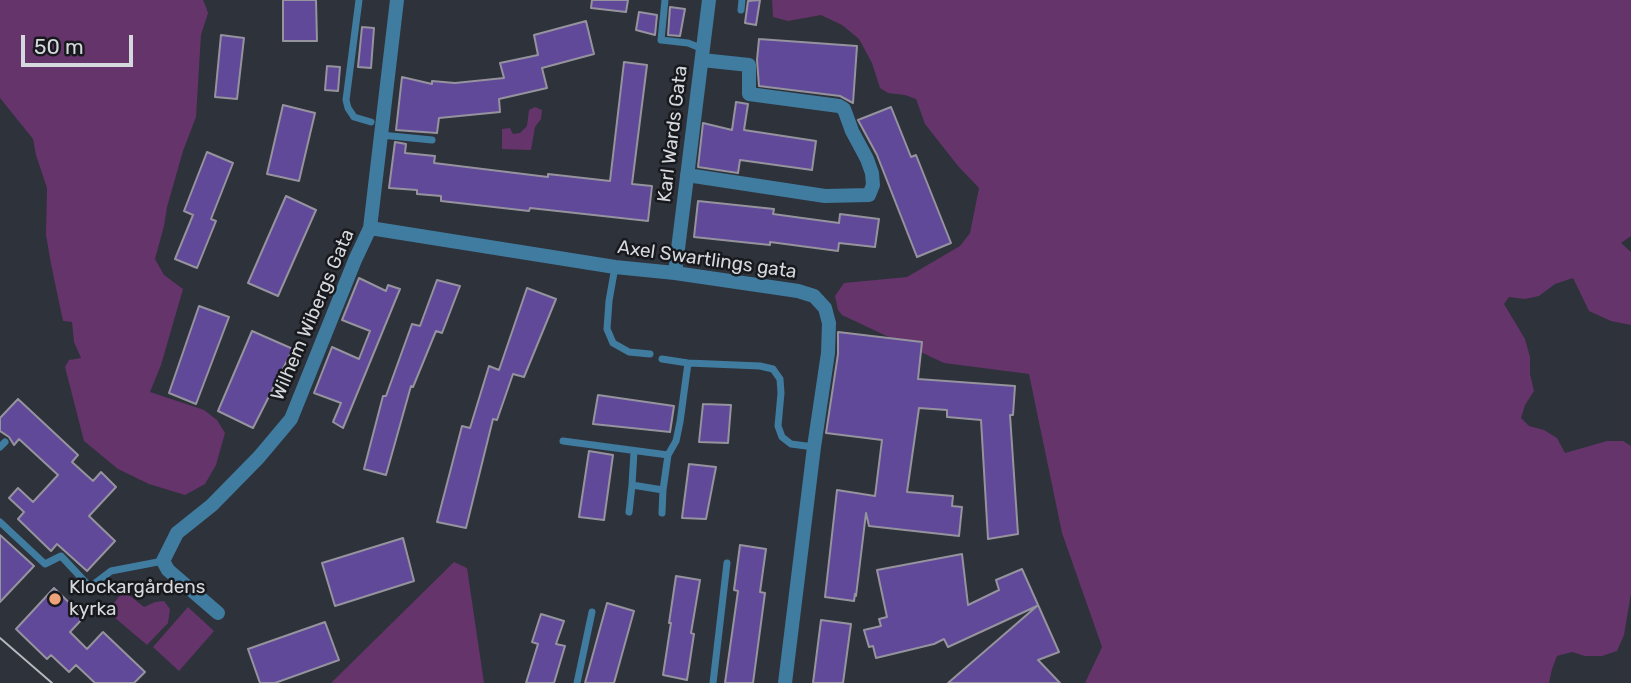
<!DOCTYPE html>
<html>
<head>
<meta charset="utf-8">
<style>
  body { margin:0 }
  #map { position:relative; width:1631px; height:683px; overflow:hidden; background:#2e323a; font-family:Rubik,sans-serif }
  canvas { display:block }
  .scale { position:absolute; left:21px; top:35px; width:112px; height:32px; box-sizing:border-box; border:4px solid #d5d8dd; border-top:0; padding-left:9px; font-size:21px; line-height:24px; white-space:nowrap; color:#d5d8dd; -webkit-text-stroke:5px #18191d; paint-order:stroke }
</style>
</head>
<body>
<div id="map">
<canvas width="1631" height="683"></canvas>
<div class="scale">50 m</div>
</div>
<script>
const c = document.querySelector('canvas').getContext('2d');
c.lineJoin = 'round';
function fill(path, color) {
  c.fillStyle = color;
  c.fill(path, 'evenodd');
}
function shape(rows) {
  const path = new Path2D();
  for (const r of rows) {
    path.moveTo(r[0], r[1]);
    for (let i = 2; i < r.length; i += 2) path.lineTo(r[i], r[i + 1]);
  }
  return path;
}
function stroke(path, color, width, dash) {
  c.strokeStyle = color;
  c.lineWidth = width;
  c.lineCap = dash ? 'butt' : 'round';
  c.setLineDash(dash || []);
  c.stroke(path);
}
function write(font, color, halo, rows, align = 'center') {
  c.font = font + ' Rubik,sans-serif';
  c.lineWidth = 5;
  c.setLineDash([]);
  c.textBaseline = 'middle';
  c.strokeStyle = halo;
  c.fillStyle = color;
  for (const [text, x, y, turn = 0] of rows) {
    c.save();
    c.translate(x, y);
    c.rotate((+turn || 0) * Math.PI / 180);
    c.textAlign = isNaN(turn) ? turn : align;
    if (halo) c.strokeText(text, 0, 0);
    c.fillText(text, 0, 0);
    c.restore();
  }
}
fill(shape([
  [0,0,203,0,206,7,208,13,201,35,196,117,183,151,167,207,164,226,155,259,164,275,183,289,161,365,150,392,204,410,217,420,225,433,216,465,205,484,185,495,149,484,118,469,84,441,65,367,69,360,81,358,74,342,72,322,63,321,51,264,46,235,47,188,36,155,33,139,0,98],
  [772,0,1631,0,1631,236,1621,243,1631,252,1631,325,1611,321,1589,311,1573,278,1555,284,1539,296,1525,299,1509,297,1504,304,1525,339,1530,357,1530,374,1534,391,1525,405,1521,418,1529,426,1544,430,1557,438,1565,453,1607,441,1623,441,1631,446,1631,593,1624,635,1617,651,1602,656,1585,656,1572,652,1557,656,1552,669,1549,683,1085,683,1102,647,1062,533,1029,374,944,363,842,315,838,310,835,296,844,283,907,277,960,246,970,233,979,188,958,166,925,124,916,99,905,95,888,93,880,88,872,63,859,39,842,25,821,15,788,21,773,17],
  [535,107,542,110,541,119,535,127,531,150,502,149,502,129,510,128,513,134,520,133,527,126,529,110],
  [454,562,467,568,484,683,331,683],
  [124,591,144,607,155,602,164,601,170,609,168,623,147,645,107,611],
  [188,607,214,631,179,671,153,647]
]), '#65346b');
const building = shape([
  [283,0,316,0,317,41,283,41,283,0],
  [592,0,628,0,626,12,591,8,592,0],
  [760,0,756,25,745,23,748,1,760,0],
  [670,7,685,9,680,36,668,35,670,7],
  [639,12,657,15,655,35,636,30,639,12],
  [586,21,594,54,542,68,547,88,499,99,500,112,439,118,437,133,396,130,402,77,432,84,432,81,455,83,504,78,500,63,538,55,534,35,586,21],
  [362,27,374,28,371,68,358,67,362,27],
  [221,35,244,38,237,99,215,97,221,35],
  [759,39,857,46,853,103,840,96,759,86,757,60,759,39],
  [624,62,647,65,632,184,652,186,648,221,530,208,529,211,441,201,441,196,417,194,417,190,389,188,395,142,406,144,405,153,435,156,434,163,548,177,548,174,610,181,624,62],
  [327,66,340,67,338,91,325,90,327,66],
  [736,102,748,104,744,130,816,141,812,170,740,160,738,173,698,167,703,123,732,130,736,102],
  [283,105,315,113,299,181,267,174,283,105],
  [891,107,911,157,916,155,951,243,917,257,877,155,858,120,891,107],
  [207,152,233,163,211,219,216,221,197,268,175,259,193,215,184,211,207,152],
  [286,196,316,210,278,296,248,283,286,196],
  [698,201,774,209,773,214,839,223,840,214,879,219,875,247,839,243,838,251,770,242,770,245,694,237,698,201],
  [359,278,386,291,388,285,400,289,343,428,333,422,341,403,314,393,332,347,359,359,370,331,342,320,359,278],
  [437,280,460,286,442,333,436,331,413,387,411,386,386,475,364,469,383,396,386,396,412,324,420,326,437,280],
  [527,288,556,299,524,377,513,374,497,420,493,419,466,528,437,522,462,426,470,428,489,366,499,370,527,288],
  [199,306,229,317,196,404,169,393,199,306],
  [252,331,293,349,253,428,218,411,252,331],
  [838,332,922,342,918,379,1015,386,1013,415,1010,415,1018,534,988,539,981,420,947,417,947,410,919,408,907,492,953,496,952,506,962,507,959,536,869,526,866,513,856,596,855,594,854,601,825,597,837,490,875,496,882,440,826,433,838,354,838,332],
  [598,395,674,406,670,432,593,424,598,395],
  [18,399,78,455,72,462,93,481,101,472,116,487,89,516,115,541,87,571,57,544,51,551,18,519,24,512,9,498,18,488,33,502,58,475,19,439,14,445,9,437,0,431,0,418,18,399],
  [703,404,731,405,728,443,699,442,703,404],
  [589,451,613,455,604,520,579,517,589,451],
  [689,464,716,467,706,519,682,518,689,464],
  [0,535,34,566,0,602,0,535],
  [403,538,414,581,335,606,322,563,403,538],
  [740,545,766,549,760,592,765,593,753,683,725,683,738,591,734,590,740,545],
  [962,554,968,605,999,590,996,580,1022,569,1059,652,1038,660,1060,683,948,683,1037,606,948,647,944,639,934,644,876,658,873,646,869,647,864,630,881,626,879,619,887,617,877,570,962,554],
  [676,576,700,580,691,633,694,634,687,680,663,675,671,623,669,623,676,576],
  [54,588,84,617,70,632,87,649,103,632,145,672,134,683,95,683,76,665,69,672,51,655,47,659,16,629,54,588],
  [607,603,634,611,614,683,585,683,607,603],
  [541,614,564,621,556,644,565,646,554,683,526,683,538,644,532,642,541,614],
  [821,620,851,624,843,683,813,683,821,620],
  [325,622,339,660,275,683,260,683,248,649,325,622]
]);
fill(building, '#604998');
stroke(building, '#95939e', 2);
stroke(shape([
  [359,0,346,100,348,108,354,117,371,122],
  [665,0,661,40,688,43,703,49],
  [741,10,742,0],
  [381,135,432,140],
  [615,267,609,301,607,329,613,343,629,352,650,354],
  [662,359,688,363,760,366,773,369,780,379,781,393,778,426,782,437,791,444,814,447],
  [563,441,668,455,676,441,680,422,688,363],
  [0,447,5,442],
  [632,485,634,451],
  [629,512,632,485,663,490,668,455],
  [662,513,663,490],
  [0,522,45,564,61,556,90,587,111,571,163,561],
  [577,683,592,612],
  [713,683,727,563]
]), '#407ca0', 7);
stroke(shape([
  [687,175,825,196,869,195,873,185,872,173,867,159,852,131,844,109,839,106,749,94,749,65,702,60],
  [370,228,615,267,675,273,798,291,814,296,825,308,829,323,828,353,814,447,785,683],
  [675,273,709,0],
  [218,613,168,570,163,561,177,533,212,505,259,457,291,419,355,260,370,228,397,0]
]), '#407ca0', 14);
stroke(shape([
  [0,638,52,683]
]), '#b6b9be', 2);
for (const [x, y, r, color] of [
  [55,599,7,"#efa378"]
]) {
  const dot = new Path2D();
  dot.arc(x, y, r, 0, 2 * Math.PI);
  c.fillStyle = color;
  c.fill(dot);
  stroke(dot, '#18191d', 2.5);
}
write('19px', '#d5d8dd', '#18191d', [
  ["Karl Wards Gata",673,134,-83],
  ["Axel Swartlings gata",707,260,8],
  ["Wilhem Wibergs Gata",313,315,-67]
]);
write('19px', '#d5d8dd', '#18191d', [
  ["Klockargårdens",69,588],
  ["kyrka",69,610]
], 'left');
</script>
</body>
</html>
